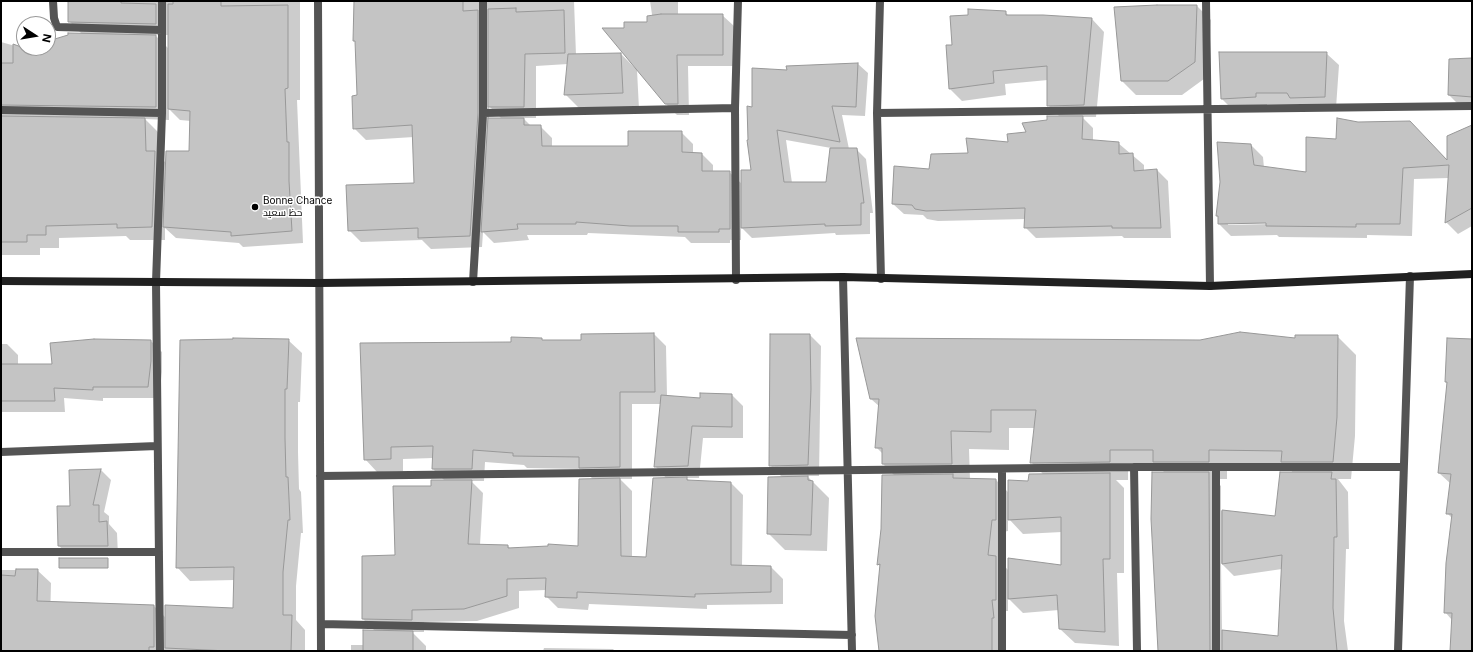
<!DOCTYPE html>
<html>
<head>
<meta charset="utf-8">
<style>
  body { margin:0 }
  #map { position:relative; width:1473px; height:652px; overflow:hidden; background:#fff; font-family:Inter,sans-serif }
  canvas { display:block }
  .frame { position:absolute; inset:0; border:2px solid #000; pointer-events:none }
  .north { position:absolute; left:16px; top:16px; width:40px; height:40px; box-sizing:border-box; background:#fff; border:1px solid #999; border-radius:50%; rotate:102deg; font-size:11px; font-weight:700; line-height:16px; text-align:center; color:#000 }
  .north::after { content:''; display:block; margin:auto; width:14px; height:18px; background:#000; clip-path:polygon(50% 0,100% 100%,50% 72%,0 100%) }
</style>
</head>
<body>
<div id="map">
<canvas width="1473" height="652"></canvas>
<div class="frame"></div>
<div class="north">N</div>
</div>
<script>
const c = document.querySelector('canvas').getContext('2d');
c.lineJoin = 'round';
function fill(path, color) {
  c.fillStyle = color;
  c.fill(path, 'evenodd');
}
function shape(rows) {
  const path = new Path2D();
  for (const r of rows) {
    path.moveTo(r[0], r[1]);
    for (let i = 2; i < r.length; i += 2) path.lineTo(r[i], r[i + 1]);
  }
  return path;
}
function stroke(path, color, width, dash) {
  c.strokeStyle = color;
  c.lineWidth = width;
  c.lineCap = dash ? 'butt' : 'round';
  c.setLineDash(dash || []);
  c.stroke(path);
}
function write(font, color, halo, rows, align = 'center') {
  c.font = font + ' Inter,Cairo,sans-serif';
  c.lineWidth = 3;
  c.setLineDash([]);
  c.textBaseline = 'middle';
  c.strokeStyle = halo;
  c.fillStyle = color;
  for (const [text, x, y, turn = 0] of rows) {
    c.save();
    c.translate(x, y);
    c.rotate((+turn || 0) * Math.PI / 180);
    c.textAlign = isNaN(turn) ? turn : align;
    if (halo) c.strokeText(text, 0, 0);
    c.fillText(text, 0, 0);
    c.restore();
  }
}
fill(shape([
  [69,1,300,1,300,100,297,100,303,243,243,247,239,243,176,238,165,228,165,240,130,240,126,236,59,238,59,248,40,248,40,255,1,255,1,42,26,49,48,48,48,42,82,34,69,21],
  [155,35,168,35,168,48],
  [169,109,180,120,191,121,190,152,167,164,158,155,158,132,145,119,169,120],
  [355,1,574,1,576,55,621,54,637,70,639,109,582,111,566,95,568,64,536,66,536,118,523,118,531,126,540,126,552,138,552,147,629,147,681,132,693,144,693,154,702,154,713,165,713,172,729,172,742,184,752,171,749,141,753,108,788,71,858,64,868,73,865,116,842,115,849,149,856,149,866,159,873,213,870,213,870,234,836,235,835,233,752,238,741,227,741,240,730,240,730,243,691,243,685,237,588,233,587,235,527,235,529,240,494,243,483,232,482,247,431,249,422,240,361,242,349,230,415,184,414,137,366,140,354,128,358,96,356,42,354,41],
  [489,106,502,119,489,119],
  [786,140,831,148,827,183,792,183],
  [650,1,678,1,678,15,722,15,734,26,734,66,688,66,689,115,677,115,665,103],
  [1197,6,1211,20,1208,76,1182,95,1136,95,1122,81,1115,8],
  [1005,12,1009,16,1092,19,1104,32,1096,117,1082,117,1093,128,1093,141,1118,143,1144,165,1144,171,1157,170,1168,181,1171,238,1124,238,1122,236,1036,238,1025,227,1026,219,938,221,927,219,923,215,904,214,893,204,930,170,969,154,1009,143,1048,121,1060,117,1048,105,1048,80,1005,84,1006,95,962,101,950,89,953,46],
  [1220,53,1327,54,1339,65,1336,108,1302,109,1298,104,1267,104,1267,108,1233,110,1222,99],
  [1472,59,1472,107,1461,107,1449,95],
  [1472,126,1472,226,1458,234,1446,222,1449,178,1414,179,1412,236,1367,235,1367,238,1279,237,1277,235,1231,236,1219,224,1219,218,1217,216,1251,145,1263,157,1264,168,1307,173,1448,161],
  [1271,222,1271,224,1228,225,1228,223],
  [654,334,666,346,667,396,701,399,731,394,743,406,743,438,703,438,699,478,686,478,690,481,731,483,743,495,742,566,771,567,783,579,783,604,707,605,707,609,589,604,588,610,558,608,546,596,546,590,519,591,519,608,477,621,424,622,424,632,412,632,426,646,426,651,351,651,351,645,364,645,376,632,363,619,432,487,445,481,433,469,433,458,403,459,403,471,377,472,365,459,512,343,582,341],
  [632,404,661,404,655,466,667,479,647,558,632,558,632,491,620,479,632,479],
  [485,462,524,465,527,468,582,469,593,479,579,547,511,549,508,546,480,545,483,493,471,481,484,481],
  [810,335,821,346,819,476,807,476,829,498,827,551,785,550,768,533,782,477,770,465],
  [1337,336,1356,355,1355,436,1351,479,1338,479,1348,492,1349,549,1346,549,1344,621,1348,651,1159,651,1152,519,1166,474,1160,468,1128,468,1128,480,1116,480,1124,488,1124,573,1117,573,1119,646,1075,643,1060,629,1059,610,1023,613,1008,598,1008,611,1003,611,1003,651,880,651,881,567,878,564,895,476,883,464,883,454,876,447,880,407,871,399,1200,341,1296,339],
  [1009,428,1035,428,1031,462,1043,474,1008,492,996,480,970,480,969,449,1009,450],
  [1227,468,1289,468,1294,474,1276,517,1221,511,1221,486,1214,479,1227,479],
  [1008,518,1023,534,1062,532,1062,566,1008,570,1000,561,1003,532,1008,531],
  [1221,563,1234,576,1282,569,1279,637,1222,631],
  [288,340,302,353,300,402,298,402,298,452,299,489,301,492,303,533,301,533,296,586,296,620,305,630,305,651,1,651,1,645,154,606,166,618,234,609,235,580,190,581,177,567],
  [1472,340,1472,651,1451,651,1452,620,1445,612,1452,518,1447,513,1451,484,1439,473,1448,384,1446,382],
  [151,341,162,352,162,372,159,398,103,398,103,401,64,398,65,412,1,412,1,344,7,344,18,355,18,365,53,365],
  [101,470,111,480,104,512,109,516,109,524,117,533,118,556,70,556,59,546,58,507,71,507],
  [1,570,37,570,51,583,50,622,1,623],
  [544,648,613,649,615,651,543,651]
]), '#0003');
const building = shape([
  [68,1,121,1,121,3,156,4,156,24,68,22,68,1],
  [173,1,221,1,221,6,288,5,288,88,285,89,287,142,289,142,289,181,292,231,231,236,231,232,163,227,166,151,189,151,190,111,168,109,168,4,173,4,173,1],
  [354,1,463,1,463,11,478,10,478,113,470,236,418,238,418,228,348,231,346,185,414,183,412,125,353,129,352,96,357,95,355,41,353,41,354,1],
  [1157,5,1197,5,1195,62,1168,81,1121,81,1114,7,1157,5],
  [516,8,516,12,564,10,565,53,525,54,524,107,488,107,488,9,516,8],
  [968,9,1006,11,1006,15,1043,15,1092,18,1084,105,1047,106,1047,66,993,71,994,83,949,89,946,45,952,45,950,16,968,15,968,9],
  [661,14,723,14,723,55,677,55,678,104,665,104,602,28,624,28,624,22,647,22,647,16,661,14],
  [68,33,156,35,156,107,1,105,1,63,13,63,13,44,24,48,48,48,48,41,68,35,68,33],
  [1219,52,1327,52,1325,97,1290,98,1287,93,1256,93,1256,97,1221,99,1219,52],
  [621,53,623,93,564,95,568,54,621,53],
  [1472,58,1472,97,1448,95,1449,59,1472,58],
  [858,63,856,107,832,106,840,142,777,130,784,182,826,182,830,148,857,148,864,203,861,203,861,225,825,226,825,224,741,228,741,170,751,170,747,140,748,140,747,106,752,107,752,68,787,70,786,66,858,63],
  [1,116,145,118,146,151,155,151,152,227,117,228,117,224,46,226,46,235,27,235,27,242,1,242,1,116],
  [1047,116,1083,116,1082,139,1119,142,1119,154,1133,153,1134,171,1157,169,1161,228,1112,228,1112,226,1024,228,1025,208,926,211,915,209,912,205,892,204,894,166,929,169,931,154,968,153,966,138,1008,142,1007,134,1026,132,1022,123,1047,120,1047,116],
  [488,118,524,118,524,125,541,125,542,146,628,146,628,131,682,131,682,152,702,153,702,171,730,171,730,229,719,229,719,232,678,232,678,226,630,226,576,222,576,224,517,224,518,229,481,232,488,118],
  [1337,118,1358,122,1410,121,1447,160,1447,136,1472,125,1472,208,1445,223,1449,165,1403,168,1400,224,1356,224,1356,227,1266,226,1266,223,1218,224,1218,216,1216,216,1220,182,1217,142,1251,144,1254,165,1306,172,1306,137,1336,139,1337,118],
  [1240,332,1295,338,1295,335,1338,335,1337,417,1333,462,1281,462,1282,451,1209,450,1209,462,1153,462,1153,450,1110,450,1110,462,1030,463,1036,410,991,410,991,432,951,431,952,464,882,464,882,448,875,448,879,399,870,399,856,338,1200,340,1240,332],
  [654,333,655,392,620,392,620,467,579,468,579,457,513,456,513,453,473,450,472,469,432,469,433,446,391,447,391,459,364,460,360,343,511,342,511,337,542,338,542,340,581,340,581,334,654,333],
  [770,334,810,334,811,389,808,465,769,466,770,334],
  [233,338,289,339,287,389,285,389,285,438,286,477,288,477,290,520,288,520,283,572,283,615,292,615,291,651,228,651,165,648,165,605,233,608,234,567,176,568,180,340,233,339,233,338],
  [1447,338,1472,339,1472,651,1450,651,1452,613,1444,613,1446,563,1452,514,1446,514,1451,474,1438,473,1447,382,1445,382,1447,338],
  [94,339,151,340,151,361,148,387,93,387,93,390,54,388,55,401,1,401,1,364,52,364,50,343,94,339],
  [700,393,732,394,732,427,692,426,688,466,654,467,661,395,700,398,700,393],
  [101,469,93,505,99,505,99,522,107,521,108,546,58,546,57,506,70,506,69,470,101,469],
  [1152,472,1209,472,1210,651,1158,651,1151,519,1152,472],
  [1280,472,1332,472,1331,479,1336,479,1337,537,1334,537,1333,608,1337,651,1222,651,1222,630,1278,636,1282,555,1222,564,1222,510,1275,516,1280,472],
  [1110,473,1110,559,1103,559,1105,632,1059,629,1057,595,1008,599,1008,558,1061,565,1061,517,1008,520,1008,480,1028,481,1029,474,1110,473],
  [953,474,953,478,996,479,996,520,992,520,988,555,996,556,996,600,992,600,994,618,992,618,992,651,879,651,875,616,880,564,877,565,881,529,882,475,953,474],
  [808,476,808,480,813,481,811,535,767,534,768,477,808,476],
  [687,477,687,480,731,482,731,565,771,566,771,592,695,594,695,597,577,592,577,598,545,597,546,578,507,579,507,596,464,609,412,610,412,620,362,619,362,556,395,555,393,486,431,486,431,480,472,480,468,544,508,545,508,548,548,546,548,544,578,546,579,479,620,478,621,556,646,557,653,478,687,477],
  [59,558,108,558,108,568,59,568,59,558],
  [16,569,38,569,37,601,154,605,154,647,149,647,149,651,1,651,1,575,15,576,16,569],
  [363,630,413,631,413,651,363,651,363,630]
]);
fill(building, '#c4c4c4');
stroke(building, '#989898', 1);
stroke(shape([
  [53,1,54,18,57,27,162,30],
  [318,1,321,651],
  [880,1,877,113,881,279],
  [1206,1,1210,286],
  [1,110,162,113],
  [483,113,735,108],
  [877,113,1472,106],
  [843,277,852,651],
  [736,280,735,108,738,1],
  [473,282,483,113,483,1],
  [1,452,157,446],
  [1134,467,1137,651],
  [1002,469,1002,651],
  [320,476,1134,467,1403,467],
  [1,552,159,552],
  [321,624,852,635],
  [160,651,156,282,162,113,162,1],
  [1216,651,1216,467],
  [1398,651,1410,276]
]), '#545454', 8);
stroke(shape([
  [1,281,319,283,843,277,1210,286,1472,274]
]), '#212121', 8);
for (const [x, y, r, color] of [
  [255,207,4,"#000"]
]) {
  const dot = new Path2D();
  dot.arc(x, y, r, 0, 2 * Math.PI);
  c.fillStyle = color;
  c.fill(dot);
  stroke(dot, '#fff', 1.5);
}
write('10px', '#000', '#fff', [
  ["Bonne Chance",263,201],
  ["حظ سعيد",263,213]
], 'left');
</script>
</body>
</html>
